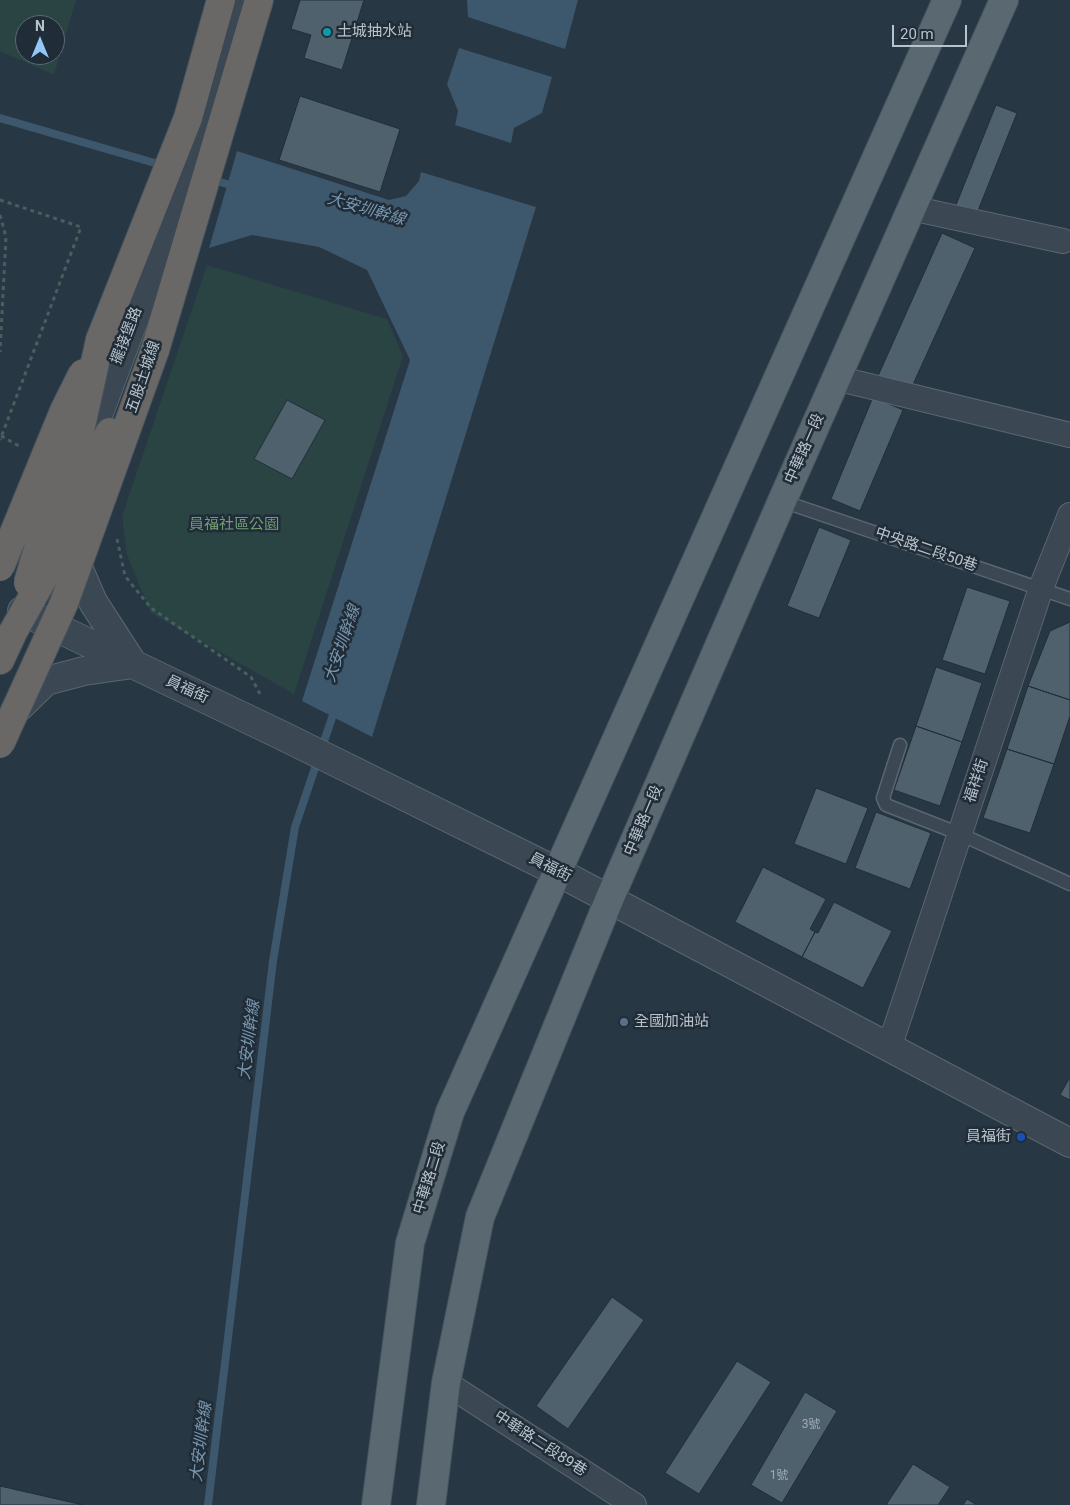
<!DOCTYPE html>
<html>
<head>
<meta charset="utf-8">
<style>
  body { margin:0 }
  #map { position:relative; width:1070px; height:1505px; overflow:hidden; background:#273743; font-family:Roboto,sans-serif }
  canvas { display:block }
  .north { position:absolute; left:15px; top:15px; width:50px; height:50px; box-sizing:border-box; background:#202d38; border:1px solid #5d6973; border-radius:50%; rotate:0deg; font-size:14px; font-weight:700; line-height:20px; text-align:center; color:#b9c3cc }
  .north::after { content:''; display:block; margin:auto; width:18px; height:22px; background:#92c7f8; clip-path:polygon(50% 0,100% 100%,50% 72%,0 100%) }
  .scale { position:absolute; left:892px; top:25px; width:75px; height:22px; box-sizing:border-box; border:2px solid #b9c3cc; border-top:0; padding-left:6px; font-size:15px; line-height:18px; white-space:nowrap; color:#b9c3cc; -webkit-text-stroke:4px #202d38; paint-order:stroke }
</style>
</head>
<body>
<div id="map">
<canvas width="1070" height="1505"></canvas>
<div class="north">N</div>
<div class="scale">20 m</div>
</div>
<script>
const c = document.querySelector('canvas').getContext('2d');
c.lineJoin = 'round';
function fill(path, color) {
  c.fillStyle = color;
  c.fill(path, 'evenodd');
}
function shape(rows) {
  const path = new Path2D();
  for (const r of rows) {
    path.moveTo(r[0], r[1]);
    for (let i = 2; i < r.length; i += 2) path.lineTo(r[i], r[i + 1]);
  }
  return path;
}
function stroke(path, color, width, dash) {
  c.strokeStyle = color;
  c.lineWidth = width;
  c.lineCap = dash ? 'butt' : 'round';
  c.setLineDash(dash || []);
  c.stroke(path);
}
function write(font, color, halo, rows, align = 'center') {
  c.font = font + ' Roboto,"Noto Sans TC",sans-serif';
  c.lineWidth = 5;
  c.setLineDash([]);
  c.textBaseline = 'middle';
  c.strokeStyle = halo;
  c.fillStyle = color;
  for (const [text, x, y, turn = 0] of rows) {
    c.save();
    c.translate(x, y);
    c.rotate((+turn || 0) * Math.PI / 180);
    c.textAlign = isNaN(turn) ? turn : align;
    if (halo) c.strokeText(text, 0, 0);
    c.fillText(text, 0, 0);
    c.restore();
  }
}
fill(shape([
  [0,0,76,0,54,75,0,51],
  [25,25,55,25,55,55,25,55],
  [207,265,387,319,403,356,294,694,151,613,127,555,122,516]
]), '#294443');
fill(shape([
  [467,0,578,0,565,49,468,17],
  [459,48,552,77,542,113,514,128,511,143,455,125,458,111,447,84],
  [237,151,389,200,406,196,419,181,421,172,536,207,372,737,302,701,410,360,367,270,319,247,252,235,209,248]
]), '#3d576c');
stroke(shape([
  [0,118,165,166],
  [210,179,237,187],
  [208,1505,273,961,295,827,335,709]
]), '#3d576c', 8);
const building = shape([
  [300,0,364,0,342,70,304,58,311,35,291,29,300,0],
  [300,96,400,129,380,192,279,160,300,96],
  [996,105,1017,113,977,213,956,205,996,105],
  [942,233,975,248,910,391,878,376,942,233],
  [873,397,903,410,860,511,831,499,873,397],
  [287,400,325,420,292,479,254,459,287,400],
  [819,527,851,540,819,618,787,606,819,527],
  [967,587,1010,601,985,674,942,660,967,587],
  [1070,622,1070,700,1028,686,1050,631,1070,622],
  [936,667,982,683,962,742,916,726,936,667],
  [1028,686,1070,700,1070,716,1054,764,1007,749,1028,686],
  [916,726,962,742,940,806,894,790,916,726],
  [1007,749,1054,764,1030,833,983,818,1007,749],
  [816,788,868,808,846,864,794,844,816,788],
  [876,812,931,833,910,889,855,868,876,812],
  [763,867,826,899,810,929,815,932,802,957,735,922,763,867],
  [834,902,892,931,863,988,802,957,815,932,818,933,834,902],
  [1070,1077,1070,1100,1060,1095,1070,1077],
  [612,1297,644,1320,568,1429,536,1406,612,1297],
  [737,1361,771,1382,699,1494,665,1473,737,1361],
  [805,1392,837,1411,782,1503,751,1485,805,1392],
  [913,1464,950,1487,938,1505,886,1505,913,1464],
  [0,1486,83,1505,0,1505,0,1486],
  [967,1499,977,1505,963,1505,967,1499]
]);
fill(building, '#50616e');
stroke(building, '#222f3a', 1);
const service = shape([
  [782,501,1070,599],
  [900,745,883,798,886,805,960,834,1070,884]
]);
const minor = shape([
  [911,208,1063,241],
  [836,378,1070,435],
  [889,1048,1041,588,1070,515],
  [446,1383,634,1505]
]);
const tertiary = shape([
  [84,453,197,151,242,0],
  [22,611,281,735,556,871,1070,1143],
  [15,711,46,681,84,671,133,664,93,602,71,551]
]);
const primary = shape([
  [376,1505,410,1243,450,1112,947,0],
  [431,1505,446,1383,480,1217,609,900,782,501,1004,0]
]);
const trunk = shape([
  [100,340,188,118,221,0],
  [155,350,259,0],
  [0,660,13,632]
]);
stroke(service, '#5a6670', 15);
stroke(minor, '#5a6670', 26);
stroke(tertiary, '#5a6670', 30);
stroke(primary, '#48545f', 30);
stroke(trunk, '#46535d', 30);
stroke(shape([
  [0,200,81,227,0,440],
  [0,215,6,237,0,352],
  [117,539,125,576,151,608,251,677,260,694]
]), '#47605f', 3, [4, 4]);
stroke(service, '#3b4853', 12);
stroke(minor, '#3b4853', 24);
stroke(tertiary, '#3b4853', 28);
stroke(primary, '#5a6872', 28);
stroke(trunk, '#6a6866', 28);
const trunkBridge = shape([
  [0,567,64,411,83,373],
  [28,583,40,542,77,444,100,340],
  [13,632,60,548,96,458,110,432],
  [0,744,64,603,155,350]
]);
stroke(trunkBridge, '#46535d', 30, []);
stroke(shape([
  [1,436,21,447]
]), '#47605f', 3, [4, 4]);
stroke(trunkBridge, '#6a6866', 28);
for (const [x, y, r, color] of [
  [327,32,5,"#0f9aa8"],
  [624,1022,5,"#5c6f8a"],
  [1021,1137,5,"#1a4fb4"]
]) {
  const dot = new Path2D();
  dot.arc(x, y, r, 0, 2 * Math.PI);
  c.fillStyle = color;
  c.fill(dot);
  stroke(dot, '#202d38', 2);
}
write('12px', '#9faab4', null, [
  ["3號",811,1425],
  ["1號",779,1476]
]);
write('15px', '#b9c3cc', '#202d38', [
  ["土城抽水站",337,32],
  ["全國加油站",634,1022],
  ["員福街",1011,1137,"right"]
], 'left');
write('15px', '#b9c3cc', '#202d38', [
  ["擺接堡路",127,336,-69],
  ["五股土城線",144,377,-71],
  ["中華路一段",805,449,-66],
  ["中央路二段50巷",926,550,19],
  ["員福街",187,690,25],
  ["福祥街",977,781,-72],
  ["中華路一段",644,821,-67],
  ["員福街",550,868,27],
  ["中華路二段",430,1178,-73],
  ["中華路二段89巷",540,1444,33]
]);
write('15px', '#709d74', '#202d38', [
  ["員福社區公園",234,525]
]);
write('italic 16px', '#7997af', '#202d38', [
  ["大安圳幹線",366,210,16],
  ["大安圳幹線",343,644,-71],
  ["大安圳幹線",250,1040,-83],
  ["大安圳幹線",202,1442,-83]
]);
</script>
</body>
</html>
